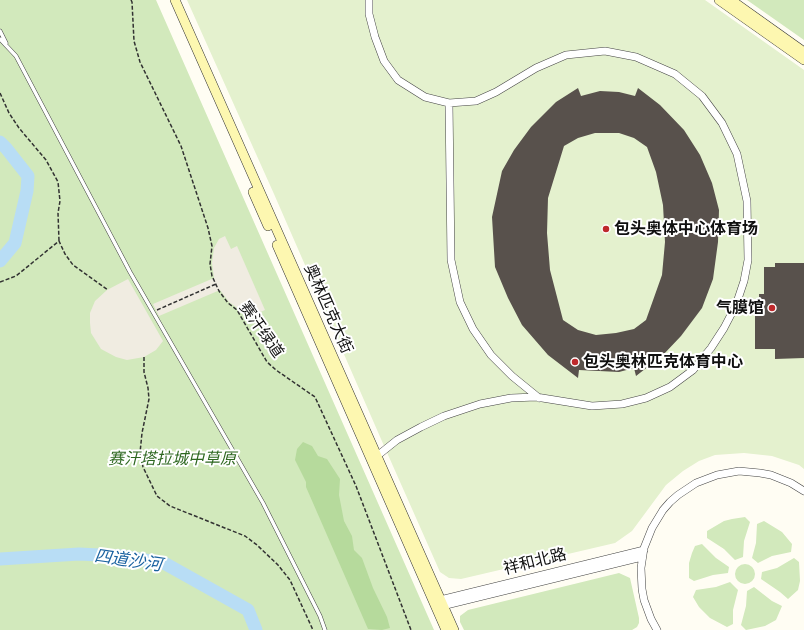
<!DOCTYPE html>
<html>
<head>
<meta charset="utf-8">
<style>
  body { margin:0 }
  canvas { display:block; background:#fffdf3 }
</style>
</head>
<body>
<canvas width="804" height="630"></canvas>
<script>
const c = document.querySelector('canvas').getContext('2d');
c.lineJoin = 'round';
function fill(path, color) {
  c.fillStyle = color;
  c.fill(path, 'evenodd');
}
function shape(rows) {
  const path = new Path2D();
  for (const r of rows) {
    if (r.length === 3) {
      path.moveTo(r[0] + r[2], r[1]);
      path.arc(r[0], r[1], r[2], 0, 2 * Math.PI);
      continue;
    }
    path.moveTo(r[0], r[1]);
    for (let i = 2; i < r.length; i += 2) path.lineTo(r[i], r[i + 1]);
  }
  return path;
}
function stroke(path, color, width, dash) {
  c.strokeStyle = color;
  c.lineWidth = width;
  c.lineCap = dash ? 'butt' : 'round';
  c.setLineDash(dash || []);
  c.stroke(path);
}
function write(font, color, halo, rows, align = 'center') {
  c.font = font + ' "Zilla Slab","Noto Sans SC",serif';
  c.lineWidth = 4;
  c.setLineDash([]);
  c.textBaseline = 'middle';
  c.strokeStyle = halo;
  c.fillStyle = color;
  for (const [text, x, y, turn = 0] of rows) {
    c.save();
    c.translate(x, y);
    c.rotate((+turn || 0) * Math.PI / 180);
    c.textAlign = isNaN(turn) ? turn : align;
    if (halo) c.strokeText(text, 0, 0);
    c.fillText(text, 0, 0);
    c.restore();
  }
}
fill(shape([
  [0,0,156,0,434,630,0,630],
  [747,0,804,0,804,40],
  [745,517,750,522,744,541,743,557,735,560,724,549,707,538,707,531,724,521,732,519],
  [764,521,782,532,792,544,791,552,772,556,758,563,752,558,756,543,757,524],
  [702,544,716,558,729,567,728,573,713,575,694,581,689,578,689,563,692,553,695,546],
  [794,558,799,562,800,581,798,590,788,599,780,592,761,579,762,572,777,568],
  [745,574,10],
  [619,573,630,578,639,618,639,623,637,627,632,630,464,630,460,622,460,616,468,610],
  [730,582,738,590,733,610,733,624,727,627,710,618,699,607,693,597,696,590,716,587],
  [754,587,772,601,782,606,776,620,765,626,746,630,741,625,746,606,747,591]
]), '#d2e9bc');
fill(shape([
  [303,442,312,446,318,456,327,459,340,479,339,495,344,521,352,536,354,550,362,558,373,588,387,617,390,628,382,630,368,629,306,487,306,482,295,460,297,449]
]), '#b6da9c');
fill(shape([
  [187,0,705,0,804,70,804,469,799,465,772,456,744,453,715,455,699,461,683,471,666,485,632,531,615,543,461,579,449,578,440,572,381,439,274,194]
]), '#e4f1ce');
fill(shape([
  [225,236,231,249,237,246,265,310,258,313,259,316,247,315,229,302,220,290,159,316,153,304,214,278,212,263,214,248,219,239],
  [128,279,163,341,156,350,144,357,127,360,116,357,101,349,91,333,90,323,90,313,95,301,107,290]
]), '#f0ece1');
stroke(shape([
  [0,142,6,148,28,176,27,191,15,243,0,261],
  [0,559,79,554,119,556,164,563,248,610,256,630]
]), '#b8ddf5', 13);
fill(shape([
  [578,88,581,96,600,91,619,92,635,96,638,88,660,105,684,130,700,155,712,183,719,210,718,242,713,279,702,308,681,336,663,355,636,376,634,368,619,372,579,370,578,378,548,355,522,325,508,298,495,267,492,217,502,171,514,150,531,127,556,102],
  [595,133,619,133,634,138,647,147,656,172,663,205,665,242,662,275,646,320,634,329,616,333,596,335,578,330,563,320,550,270,547,233,548,198,564,146,578,138],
  [775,263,804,263,804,358,775,359,775,349,755,349,755,303,759,303,759,294,764,294,764,267,775,267]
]), '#58514c');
const lane = shape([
  [0,31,6,43],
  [0,39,16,56,130,272,263,503,320,616,325,630]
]);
const street = shape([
  [369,0,369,14,375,37,384,61,398,80,425,97,449,103,476,101,496,92,536,68,566,55,605,51,636,57,675,74,702,96,722,123,737,154,747,201,748,260,744,281,736,305,724,328,711,348,693,370,670,387,646,398,622,404,592,406,536,397,511,398,480,404,444,416,421,427,397,440,377,456],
  [449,103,451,260,460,302,473,329,491,355,512,376,539,398],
  [436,601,644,550],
  [438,607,642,557],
  [657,630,651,619,644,600,642,589,641,568,644,548,652,528,663,510,670,502,678,495,696,483,717,475,739,471,760,473,771,475,791,483,804,491]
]);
const secondary = shape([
  [175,0,454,630],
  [719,0,804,60],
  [731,0,804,52],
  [253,192,268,226],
  [277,245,446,630]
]);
stroke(lane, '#434343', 4.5);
stroke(street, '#434343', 8);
stroke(secondary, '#323232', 10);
stroke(shape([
  [131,0,132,2,134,41,140,62,181,146,208,228,212,246,210,264,212,276,219,291,228,303,237,310,267,362,276,370,315,397,356,486,411,630],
  [0,93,9,113,19,128,46,160,58,182,60,201,58,213,59,241],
  [0,282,16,276,59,241,65,254,73,265,108,290],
  [157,310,216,284],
  [144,357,144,372,148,388,149,399,142,433,140,453,143,467,157,496,170,506,245,536,257,545,278,565,290,580,313,630]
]), '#323232', 1.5, [4, 2]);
stroke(lane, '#fff', 3.5);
stroke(street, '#fff', 7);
stroke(secondary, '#fdf7b0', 9);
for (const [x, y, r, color] of [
  [606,229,4,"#be292c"],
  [772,308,4,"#be292c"],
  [575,362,4,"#be292c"]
]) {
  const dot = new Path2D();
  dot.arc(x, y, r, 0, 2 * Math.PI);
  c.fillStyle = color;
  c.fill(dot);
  stroke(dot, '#fff', 1.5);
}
write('bold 16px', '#101010', '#fff', [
  ["包头奥体中心体育场",614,229],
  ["气膜馆",764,308,"right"],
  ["包头奥林匹克体育中心",583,362]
], 'left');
write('16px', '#101010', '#fff', [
  ["奥林匹克大街",328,309,66],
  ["赛汗绿道",261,330,55],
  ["祥和北路",535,562,-14]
]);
write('italic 16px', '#2d6720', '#fff', [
  ["赛汗塔拉城中草原",172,459]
]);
write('italic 17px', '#1a62a0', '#fff', [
  ["四道沙河",128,561,8]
]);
</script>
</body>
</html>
